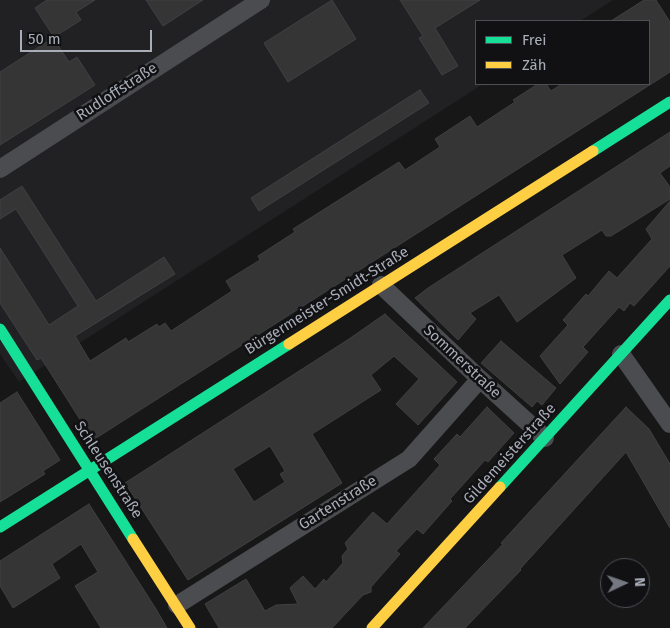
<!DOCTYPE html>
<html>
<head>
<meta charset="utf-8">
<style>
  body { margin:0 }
  #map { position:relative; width:670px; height:628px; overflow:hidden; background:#171717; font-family:"Fira Sans",sans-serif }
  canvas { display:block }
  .legend { position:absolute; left:475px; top:20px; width:175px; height:65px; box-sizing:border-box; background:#111113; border:1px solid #4d4f55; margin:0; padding:6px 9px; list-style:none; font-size:15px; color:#a8adb8 }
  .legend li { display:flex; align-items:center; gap:10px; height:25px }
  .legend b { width:25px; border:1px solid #4d4f55 }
  .north { position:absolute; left:600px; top:558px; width:50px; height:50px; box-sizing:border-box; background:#111113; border:1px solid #4d4f55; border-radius:50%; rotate:87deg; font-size:14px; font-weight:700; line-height:20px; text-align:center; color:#a8adb8 }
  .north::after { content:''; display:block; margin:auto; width:18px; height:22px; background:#757880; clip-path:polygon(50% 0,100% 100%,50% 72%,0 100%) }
  .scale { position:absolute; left:20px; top:30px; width:132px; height:22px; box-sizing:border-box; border:2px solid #a8adb8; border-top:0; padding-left:6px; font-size:15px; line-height:18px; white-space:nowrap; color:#a8adb8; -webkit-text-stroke:4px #111113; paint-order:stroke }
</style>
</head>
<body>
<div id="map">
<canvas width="670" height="628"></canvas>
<ul class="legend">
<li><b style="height:6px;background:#16e098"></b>Frei</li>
<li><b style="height:6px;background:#ffcf43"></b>Zäh</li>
</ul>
<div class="north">N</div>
<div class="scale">50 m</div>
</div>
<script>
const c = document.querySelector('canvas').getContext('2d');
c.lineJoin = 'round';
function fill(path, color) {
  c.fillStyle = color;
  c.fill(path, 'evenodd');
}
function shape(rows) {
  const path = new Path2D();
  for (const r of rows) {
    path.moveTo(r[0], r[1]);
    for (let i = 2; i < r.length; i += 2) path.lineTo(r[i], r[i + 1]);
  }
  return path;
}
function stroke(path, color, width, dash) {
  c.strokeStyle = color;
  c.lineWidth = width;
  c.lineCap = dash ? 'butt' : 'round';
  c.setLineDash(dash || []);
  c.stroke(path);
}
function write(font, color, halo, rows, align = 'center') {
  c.font = font + ' "Fira Sans",sans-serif';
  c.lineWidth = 5;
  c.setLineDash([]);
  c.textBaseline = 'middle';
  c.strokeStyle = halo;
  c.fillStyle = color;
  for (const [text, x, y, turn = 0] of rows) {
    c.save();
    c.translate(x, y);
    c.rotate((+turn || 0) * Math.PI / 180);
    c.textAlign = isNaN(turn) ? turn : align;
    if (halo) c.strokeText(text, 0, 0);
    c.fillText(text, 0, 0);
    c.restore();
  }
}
fill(shape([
  [0,0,613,0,580,21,476,21,476,84,483,84,19,382,0,354]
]), '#212123');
const building = shape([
  [47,0,95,0,76,12,81,20,54,37,35,8,47,0],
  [146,0,203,0,163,26,146,0],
  [332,0,356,39,288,82,264,43,332,0],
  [400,0,480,0,435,28,458,66,442,75,419,38,423,36,400,0],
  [644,0,656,0,670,22,670,72,93,440,41,358,37,360,0,303,0,248,49,325,78,306,16,209,0,219,0,200,22,186,96,301,164,257,175,274,75,336,90,361,126,338,128,342,157,324,159,327,165,323,171,331,232,291,226,281,260,260,258,256,295,232,293,229,399,162,405,170,440,147,435,139,470,116,477,127,515,102,513,100,538,84,546,84,551,91,562,84,649,84,649,21,611,21,644,0],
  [53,38,69,62,77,57,95,85,0,145,0,72,53,38],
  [420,90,429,103,259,211,251,198,420,90],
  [670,132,670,166,660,173,670,187,670,199,611,236,606,236,602,230,562,255,576,278,517,322,499,295,470,313,476,319,458,340,415,298,428,288,670,132],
  [670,201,670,266,634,306,630,303,624,311,619,307,583,347,588,352,560,384,540,356,568,325,563,320,586,294,588,296,609,271,617,278,652,239,646,229,670,201],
  [385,314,457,382,418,425,396,404,419,379,394,356,371,375,381,390,312,434,342,483,188,580,125,483,349,339,385,314],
  [270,446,285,471,280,474,285,482,254,502,233,469,270,446],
  [501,341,556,388,542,405,537,401,532,407,481,363,501,341],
  [17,392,60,460,43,471,45,474,0,502,0,403,17,392],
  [487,407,514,433,488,462,485,460,450,499,452,501,423,534,417,529,396,551,400,554,371,587,371,592,363,595,332,628,219,628,205,604,246,579,265,611,276,605,298,604,290,588,303,576,315,589,324,579,326,582,343,563,342,556,348,549,345,543,373,512,387,524,440,465,434,459,457,434,460,437,487,407],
  [626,407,649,429,670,464,670,528,626,452,520,569,521,570,465,628,423,628,503,544,501,543,626,407],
  [89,504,156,609,167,628,101,628,75,586,98,572,81,544,52,564,60,578,13,608,0,586,0,561,89,504]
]);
fill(building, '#353536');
stroke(building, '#3f4043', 1);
stroke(shape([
  [0,169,261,0],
  [381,285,480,379,545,438],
  [621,354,670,424],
  [177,605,409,459,480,379]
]), '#4b4c50', 18);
stroke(shape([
  [593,151,670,102],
  [0,329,133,539],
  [500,487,670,300],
  [0,527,289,344]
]), '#16e098', 11);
stroke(shape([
  [289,344,593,151],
  [133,539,190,628],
  [372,628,500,487]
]), '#ffcf43', 11);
write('15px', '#a8adb8', '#111113', [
  ["Rudloffstraße",117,92,-33],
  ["Bürgermeister-Smidt-Straße",327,301,-32],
  ["Sommerstraße",462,362,43],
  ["Gildemeisterstraße",510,454,-48],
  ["Schleusenstraße",108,470,57],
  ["Gartenstraße",338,503,-32]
]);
</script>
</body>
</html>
